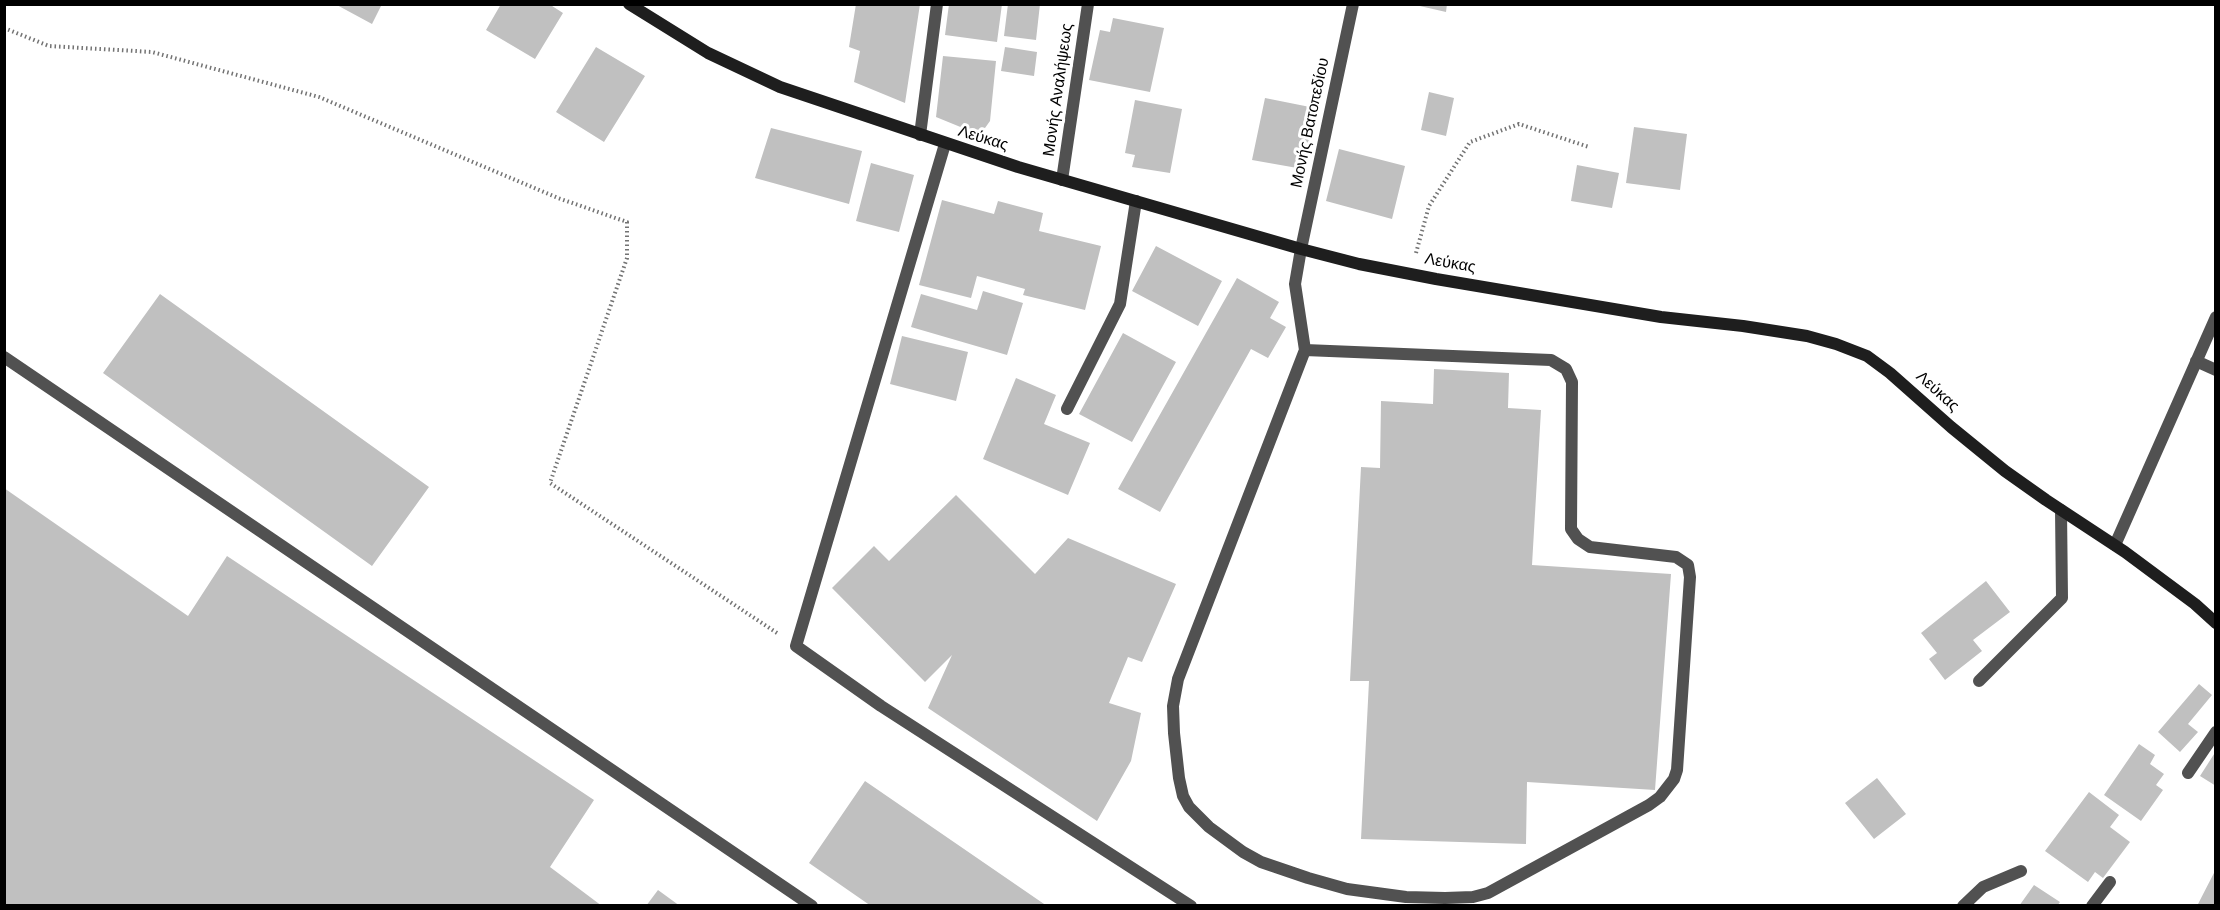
<!DOCTYPE html>
<html>
<head>
<meta charset="utf-8">
<style>
  body { margin:0 }
  #map { position:relative; width:2220px; height:910px; overflow:hidden; background:#fff; font-family:"Nunito Sans",sans-serif }
  canvas { display:block }
  .frame { position:absolute; inset:0; border:6px solid #000; pointer-events:none }
</style>
</head>
<body>
<div id="map">
<canvas width="2220" height="910"></canvas>
<div class="frame"></div>
</div>
<script>
const c = document.querySelector('canvas').getContext('2d');
c.lineJoin = 'round';
function fill(path, color) {
  c.fillStyle = color;
  c.fill(path, 'evenodd');
}
function shape(rows) {
  const path = new Path2D();
  for (const r of rows) {
    path.moveTo(r[0], r[1]);
    for (let i = 2; i < r.length; i += 2) path.lineTo(r[i], r[i + 1]);
  }
  return path;
}
function stroke(path, color, width, dash) {
  c.strokeStyle = color;
  c.lineWidth = width;
  c.lineCap = dash ? 'butt' : 'round';
  c.setLineDash(dash || []);
  c.stroke(path);
}
function write(font, color, halo, rows, align = 'center') {
  c.font = font + ' "Nunito Sans",sans-serif';
  c.lineWidth = 6;
  c.setLineDash([]);
  c.textBaseline = 'middle';
  c.strokeStyle = halo;
  c.fillStyle = color;
  for (const [text, x, y, turn = 0] of rows) {
    c.save();
    c.translate(x, y);
    c.rotate((+turn || 0) * Math.PI / 180);
    c.textAlign = isNaN(turn) ? turn : align;
    if (halo) c.strokeText(text, 0, 0);
    c.fillText(text, 0, 0);
    c.restore();
  }
}
fill(shape([
  [335,4,382,4,372,24],
  [501,4,549,4,563,13,535,59,486,30],
  [856,4,920,4,905,103,854,82,860,51,849,47],
  [949,4,1002,4,997,42,945,35],
  [1008,4,1040,4,1036,40,1004,36],
  [1411,4,1447,4,1446,12],
  [1113,18,1164,28,1150,92,1089,80,1100,30,1110,32],
  [596,47,645,76,604,142,556,112],
  [1005,47,1037,52,1034,76,1001,71],
  [943,56,996,61,990,121,980,135,936,117],
  [1429,92,1454,98,1446,136,1421,130],
  [1265,98,1315,108,1303,169,1252,160],
  [1135,100,1182,109,1170,173,1132,167,1135,155,1125,153],
  [1634,127,1687,134,1680,190,1626,183],
  [771,128,862,151,849,204,755,178],
  [1339,149,1405,166,1392,219,1326,201],
  [871,163,914,175,899,232,856,221],
  [1577,165,1619,173,1612,208,1571,201],
  [942,200,994,214,998,201,1043,213,1039,231,1101,246,1085,310,1023,295,1025,289,977,276,971,298,919,285],
  [1156,246,1222,281,1198,326,1132,291],
  [1237,278,1279,302,1270,318,1286,327,1268,358,1251,349,1160,512,1118,489],
  [983,291,1023,303,1007,355,911,327,921,294,977,310],
  [160,294,429,487,372,566,103,373],
  [1123,333,1176,362,1132,442,1079,414],
  [902,336,968,352,956,401,890,384],
  [1434,369,1509,373,1508,408,1541,410,1532,565,1671,574,1655,790,1527,782,1526,844,1361,839,1369,681,1350,681,1361,467,1380,468,1381,401,1433,404],
  [1016,378,1056,395,1044,424,1090,443,1068,495,983,459],
  [4,488,188,616,227,556,594,800,550,867,602,906,4,906],
  [956,495,1035,574,1068,538,1176,584,1142,662,1128,657,1109,703,1141,713,1131,761,1097,821,928,708,952,655,925,682,832,588,874,546,889,561],
  [1986,581,2010,612,1973,640,1982,651,1945,680,1929,659,1937,653,1921,633],
  [2199,684,2212,695,2188,724,2198,732,2180,752,2158,732],
  [2139,744,2155,755,2150,764,2164,774,2156,785,2163,790,2141,821,2104,795],
  [2216,751,2216,786,2200,776],
  [1877,778,1906,814,1874,839,1845,803],
  [865,781,1047,906,871,906,809,863],
  [2089,792,2119,815,2110,827,2130,842,2103,878,2095,872,2088,882,2045,851],
  [2216,869,2216,906,2197,906],
  [2034,885,2060,902,2057,906,2019,906],
  [658,890,680,906,646,906]
]), '#c0c0c0');
stroke(shape([
  [4,28,49,46,152,52,319,97,558,198,627,222,627,258,550,483,777,633],
  [1416,253,1429,206,1470,142,1519,124,1589,147]
]), '#737373', 4, [1.5, 3]);
stroke(shape([
  [1301,249,1295,284,1305,350,1178,679,1173,706,1174,733,1179,778,1183,796,1189,807,1209,827,1243,852,1261,862,1308,878,1347,889,1406,897,1445,898,1473,897,1488,893,1649,805,1660,797,1674,779,1677,770,1690,577,1688,565,1676,557,1590,547,1578,539,1571,529,1572,382,1566,369,1551,360,1305,350],
  [4,357,812,906],
  [1067,409,1120,304,1136,201],
  [1979,681,2062,598,2061,510],
  [2188,773,2216,732],
  [1963,906,1983,887,2021,871]
]), '#515151', 12);
stroke(shape([
  [920,135,937,4],
  [945,144,796,646,881,706,1191,906],
  [1062,180,1088,4],
  [1301,249,1353,4],
  [2196,361,2216,370],
  [2115,545,2216,317],
  [2092,906,2110,882]
]), '#515151', 12);
stroke(shape([
  [629,4,708,53,780,87,1018,167,1301,249,1359,264,1436,279,1661,317,1743,326,1807,336,1836,344,1867,356,1890,373,1951,427,2005,471,2046,500,2125,552,2195,604,2216,623]
]), '#1e1e1e', 12);
write('16px', '#000', '#fff', [
  ["Μονής Αναλήψεως",1059,90,-82],
  ["Μονής Βατοπεδίου",1311,123,-78],
  ["Λεύκας",983,139,17],
  ["Λεύκας",1450,264,10],
  ["Λεύκας",1937,392,42]
]);
</script>
</body>
</html>
